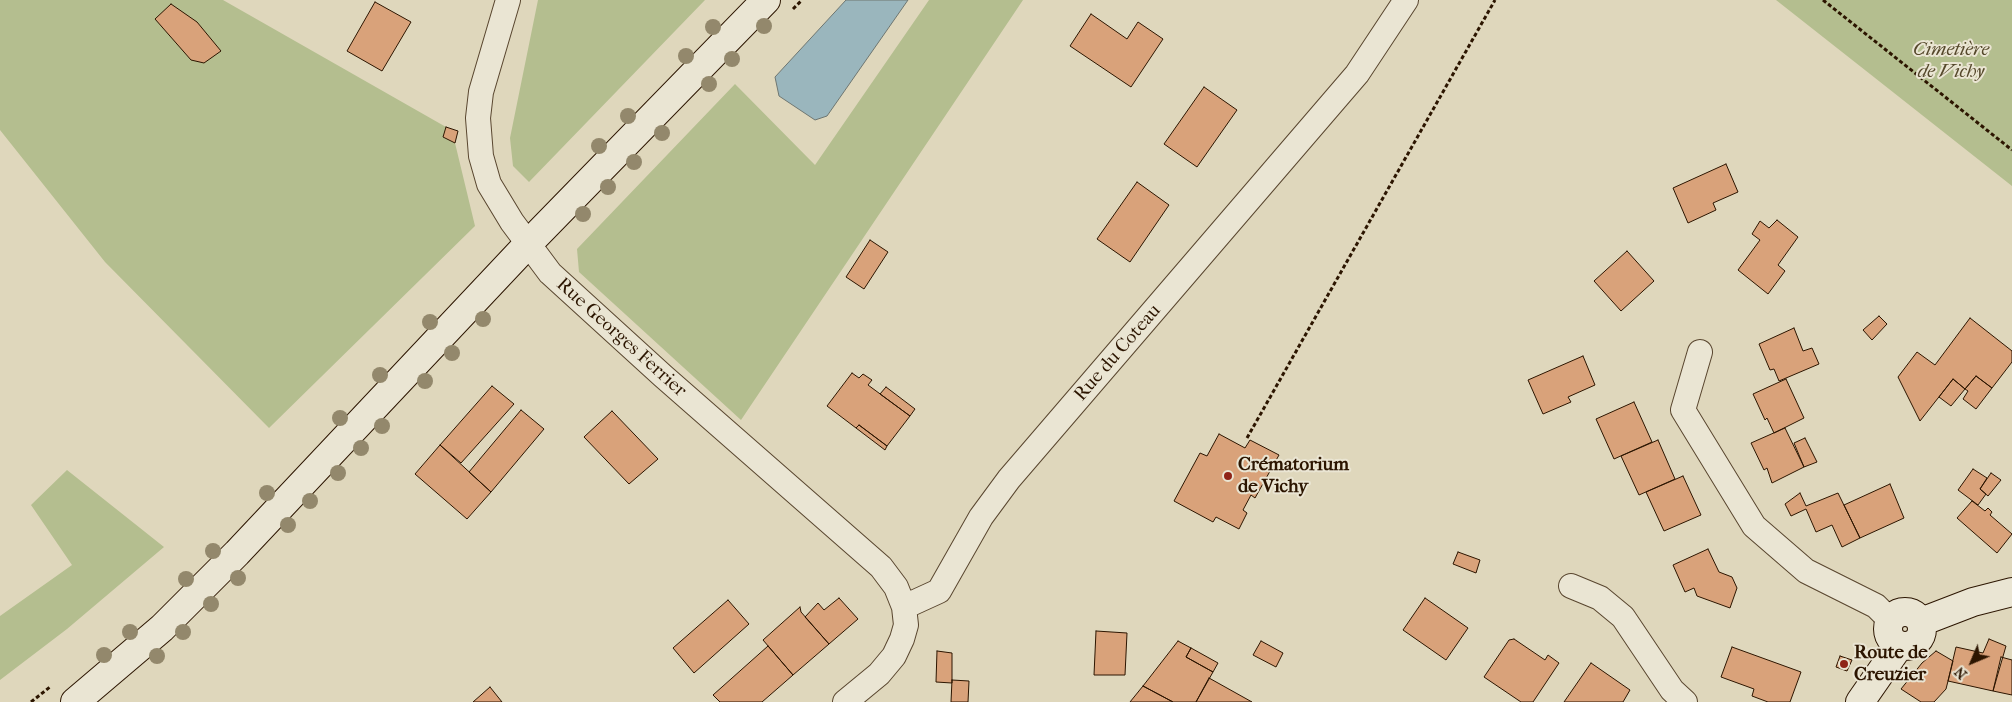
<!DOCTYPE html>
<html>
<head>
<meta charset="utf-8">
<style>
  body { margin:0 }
  #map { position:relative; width:2012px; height:702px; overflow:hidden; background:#dfd7bc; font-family:"IM FELL French Canon",serif }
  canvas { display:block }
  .north { position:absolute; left:1947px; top:637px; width:50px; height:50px; -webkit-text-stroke:4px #eae5d3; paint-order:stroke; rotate:225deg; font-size:14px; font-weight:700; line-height:20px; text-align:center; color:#2c1500 }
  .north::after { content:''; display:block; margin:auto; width:18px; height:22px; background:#2c1500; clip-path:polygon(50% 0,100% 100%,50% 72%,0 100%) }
</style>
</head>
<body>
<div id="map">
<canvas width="2012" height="702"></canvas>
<div class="north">N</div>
</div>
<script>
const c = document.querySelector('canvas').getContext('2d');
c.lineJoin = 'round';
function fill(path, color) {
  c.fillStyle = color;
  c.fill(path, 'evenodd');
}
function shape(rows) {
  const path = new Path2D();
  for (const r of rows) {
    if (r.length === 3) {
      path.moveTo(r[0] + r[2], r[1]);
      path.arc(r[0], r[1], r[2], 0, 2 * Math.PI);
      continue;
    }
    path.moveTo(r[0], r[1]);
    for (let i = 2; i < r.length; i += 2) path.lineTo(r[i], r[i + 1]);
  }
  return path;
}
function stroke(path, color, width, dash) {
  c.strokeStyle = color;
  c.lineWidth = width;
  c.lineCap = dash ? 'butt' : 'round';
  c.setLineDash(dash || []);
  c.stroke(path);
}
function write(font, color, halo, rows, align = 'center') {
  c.font = font + ' "IM FELL French Canon",serif';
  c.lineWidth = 4;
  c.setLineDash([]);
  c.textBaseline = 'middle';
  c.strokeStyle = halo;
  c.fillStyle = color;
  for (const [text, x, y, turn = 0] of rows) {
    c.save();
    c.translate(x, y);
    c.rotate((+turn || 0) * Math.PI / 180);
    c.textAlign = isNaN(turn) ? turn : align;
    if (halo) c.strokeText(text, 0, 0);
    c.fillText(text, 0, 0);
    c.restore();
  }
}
fill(shape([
  [0,0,223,0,446,127,443,137,455,143,475,226,269,428,105,262,0,130],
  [538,0,705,0,529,182,513,166,510,138],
  [929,0,1023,0,741,420,579,272,577,249,735,84,815,165],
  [1776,0,2012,0,2012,186,1870,74],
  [67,470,164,547,67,629,0,680,0,616,72,565,31,505]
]), '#b4be8f');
const water = shape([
  [846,0,908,0,827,116,815,120,779,96,775,77,846,0]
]);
fill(water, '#9ab6bd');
stroke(water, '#6e7671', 1);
const building = shape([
  [375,2,411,22,382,71,347,51,375,2],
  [171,4,197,22,221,51,204,63,191,60,155,19,171,4],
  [1091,14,1127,39,1138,22,1163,39,1131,87,1070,46,1091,14],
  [1204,87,1237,110,1197,167,1164,144,1204,87],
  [446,127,458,131,455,143,443,137,446,127],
  [1726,164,1738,192,1713,203,1716,210,1688,223,1673,188,1726,164],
  [1137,182,1169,205,1130,262,1097,239,1137,182],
  [1777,220,1798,237,1778,265,1785,271,1768,294,1738,270,1760,240,1752,234,1760,221,1769,228,1777,220],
  [870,240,888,252,864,289,846,277,870,240],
  [1627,251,1654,281,1621,311,1594,281,1627,251],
  [1879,316,1887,324,1872,340,1863,330,1879,316],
  [1970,318,2012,351,2012,362,1992,388,1976,376,1965,389,1953,379,1920,421,1898,377,1917,352,1935,365,1970,318],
  [1794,328,1803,351,1812,348,1819,364,1779,381,1774,369,1770,370,1759,344,1794,328],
  [1583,356,1595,385,1568,397,1571,402,1543,414,1528,380,1583,356],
  [852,373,859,378,863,374,872,380,868,385,910,416,887,446,859,425,856,428,827,406,852,373],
  [1976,376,1992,388,1976,409,1963,399,1968,391,1965,389,1976,376],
  [1786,379,1804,418,1774,433,1767,418,1765,420,1753,394,1786,379],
  [1953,379,1965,389,1951,406,1939,397,1953,379],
  [492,386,514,404,461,463,440,445,492,386],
  [886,387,915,409,910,416,880,394,886,387],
  [1634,402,1652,442,1614,459,1596,419,1634,402],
  [521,410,544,429,491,492,469,472,521,410],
  [612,411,658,459,629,484,584,437,612,411],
  [859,425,887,446,885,450,856,428,859,425],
  [1785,428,1804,467,1772,483,1767,468,1764,470,1751,443,1785,428],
  [1219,434,1245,448,1250,440,1279,455,1255,498,1251,495,1243,510,1247,513,1239,529,1216,517,1213,522,1174,501,1200,453,1207,456,1219,434],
  [1805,438,1817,462,1804,467,1794,443,1805,438],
  [1658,440,1675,479,1639,495,1621,456,1658,440],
  [440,445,491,492,467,519,415,474,440,445],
  [1973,469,1987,478,1980,489,1986,494,1978,505,1958,490,1973,469],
  [1991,473,2001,480,1988,496,1980,489,1991,473],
  [1683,476,1701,515,1664,531,1646,492,1683,476],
  [1890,484,1904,518,1860,538,1844,505,1890,484],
  [1800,493,1806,506,1838,493,1860,538,1842,547,1832,525,1816,532,1806,509,1791,516,1785,504,1800,493],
  [1972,501,1985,511,1988,508,1992,512,1990,515,2012,534,1997,553,1957,518,1972,501],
  [1708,549,1719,572,1732,577,1737,588,1730,608,1697,596,1694,588,1685,592,1673,565,1708,549],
  [1458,552,1480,560,1476,573,1453,564,1458,552],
  [839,598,858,619,829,644,805,617,818,603,824,610,839,598],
  [1425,598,1468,628,1446,660,1403,630,1425,598],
  [728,600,749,624,694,673,673,648,728,600],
  [800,607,801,612,829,644,793,675,763,640,800,607],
  [1096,631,1127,633,1125,675,1094,675,1096,631],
  [1514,639,1545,660,1548,655,1559,663,1533,702,1521,702,1484,677,1509,640,1514,639],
  [1989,639,2006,646,1993,691,1948,681,1956,647,1983,653,1989,639],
  [1178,641,1191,648,1186,657,1213,672,1196,702,1173,702,1143,686,1178,641],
  [1261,641,1283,653,1276,667,1253,655,1261,641],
  [768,646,793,675,762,702,720,702,713,695,768,646],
  [1732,647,1801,672,1790,702,1768,702,1752,696,1754,689,1721,677,1732,647],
  [1191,648,1218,663,1213,672,1186,657,1191,648],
  [937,651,952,653,952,683,936,682,937,651],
  [1936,651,1953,661,1946,689,1934,702,1921,702,1901,689,1922,663,1936,651],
  [1840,656,1852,660,1847,671,1836,667,1840,656],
  [2001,657,2012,660,2012,695,1993,691,2001,657],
  [1591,663,1630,690,1623,702,1564,702,1591,663],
  [1209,678,1252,702,1196,702,1209,678],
  [952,680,969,681,968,702,951,702,952,680],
  [1143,686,1173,702,1130,702,1143,686],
  [490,687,502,702,473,702,490,687]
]);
fill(building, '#d9a27a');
stroke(building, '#2c1500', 1);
const street = shape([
  [508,0,481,92,478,118,481,156,489,184,512,222,550,273,663,376,881,567,896,587,904,607,906,625,902,639,894,656,879,674,845,702],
  [1700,352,1683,410,1754,526,1806,571,1876,606,1890,620],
  [1571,586,1600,598,1623,617,1672,690,1685,702],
  [904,607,939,591,981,517,1009,479,1357,74,1406,0]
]);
const secondary = shape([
  [1905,629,17],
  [1921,622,1973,602,2012,592],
  [75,702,162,628,237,553,528,244,766,0],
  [1860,702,1899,646]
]);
stroke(street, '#59462f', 26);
stroke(secondary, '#2c1500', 30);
stroke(shape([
  [1823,0,2012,150],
  [793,9,802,0],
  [1247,438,1495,0],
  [31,702,50,687]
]), '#2c1500', 3, [4, 2.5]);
stroke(street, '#eae5d3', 24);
stroke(secondary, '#eae5d3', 28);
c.fillStyle = '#93886c';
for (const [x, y] of [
  [764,26],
  [713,27],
  [686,56],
  [732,59],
  [709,84],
  [628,116],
  [662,133],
  [599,146],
  [634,162],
  [608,187],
  [583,214],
  [483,319],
  [430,322],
  [452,353],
  [380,375],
  [425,381],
  [340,418],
  [382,426],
  [361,448],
  [338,473],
  [267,493],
  [310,501],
  [288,525],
  [213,551],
  [238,578],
  [186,579],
  [211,604],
  [130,632],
  [183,632],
  [104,655],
  [157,656]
]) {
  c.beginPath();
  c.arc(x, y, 8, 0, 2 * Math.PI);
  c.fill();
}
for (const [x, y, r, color] of [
  [1228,476,5,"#8f2418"],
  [1844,664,5,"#8f2418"]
]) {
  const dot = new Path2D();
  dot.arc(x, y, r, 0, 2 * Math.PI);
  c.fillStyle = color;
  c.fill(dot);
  stroke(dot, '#eae5d3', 2);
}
write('italic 19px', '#55482b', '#eae5d3', [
  ["Cimetière",1951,50],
  ["de Vichy",1951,72]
]);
write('19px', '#2c1500', '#eae5d3', [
  ["Rue Georges Ferrier",621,338,42],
  ["Rue du Coteau",1118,353,-49]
]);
write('bold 19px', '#2c1500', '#eae5d3', [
  ["Crématorium",1238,465],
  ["de Vichy",1238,487],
  ["Route de",1854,653],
  ["Creuzier",1854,675]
], 'left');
</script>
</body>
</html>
